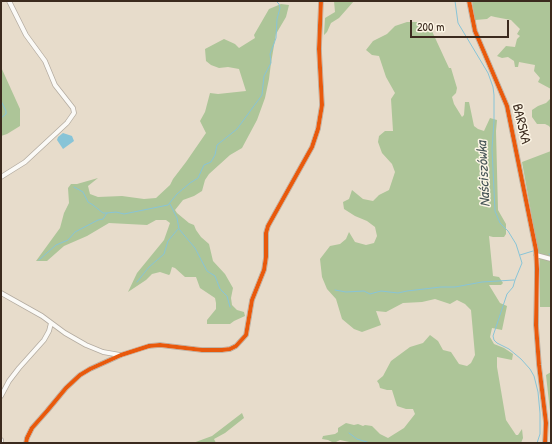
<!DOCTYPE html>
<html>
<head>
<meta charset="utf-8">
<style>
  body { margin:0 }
  #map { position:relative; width:552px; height:444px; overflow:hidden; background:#e7dccb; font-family:"Patrick Hand",sans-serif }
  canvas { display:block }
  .frame { position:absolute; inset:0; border:2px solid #3b2a1e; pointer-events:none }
  .scale { position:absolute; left:410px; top:20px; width:99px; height:18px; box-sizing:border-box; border:2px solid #3b2a1e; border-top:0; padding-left:5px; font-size:12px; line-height:14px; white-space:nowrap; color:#3b2a1e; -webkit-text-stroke:3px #fcf5e5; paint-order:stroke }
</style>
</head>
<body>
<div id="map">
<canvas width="552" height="444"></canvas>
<div class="frame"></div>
<div class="scale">200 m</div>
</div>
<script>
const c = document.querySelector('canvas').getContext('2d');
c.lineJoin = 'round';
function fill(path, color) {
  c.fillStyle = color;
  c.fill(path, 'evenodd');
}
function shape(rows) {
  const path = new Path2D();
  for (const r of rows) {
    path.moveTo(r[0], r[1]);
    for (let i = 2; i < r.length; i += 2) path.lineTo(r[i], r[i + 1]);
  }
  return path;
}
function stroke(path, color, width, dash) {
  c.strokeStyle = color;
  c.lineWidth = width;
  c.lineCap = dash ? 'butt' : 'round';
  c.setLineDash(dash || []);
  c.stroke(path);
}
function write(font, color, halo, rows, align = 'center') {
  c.font = font + ' "Patrick Hand",sans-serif';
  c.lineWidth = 3;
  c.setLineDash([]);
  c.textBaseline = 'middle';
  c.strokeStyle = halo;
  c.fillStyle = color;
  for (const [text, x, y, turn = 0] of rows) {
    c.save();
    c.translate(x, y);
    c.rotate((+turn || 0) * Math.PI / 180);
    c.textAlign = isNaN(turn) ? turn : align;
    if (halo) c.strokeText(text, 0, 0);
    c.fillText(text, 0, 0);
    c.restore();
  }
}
fill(shape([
  [334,1,354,1,339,18,331,23,327,32,324,35,325,18,335,12],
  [472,1,551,1,551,89,538,82,540,78,534,71,535,65,519,62,518,67,515,67,514,61,508,57,502,58,497,56,506,46,515,47,517,39,520,36,517,34,520,29,511,20,495,17,491,16,487,19,475,20],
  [281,4,289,5,286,17,276,34,271,63,269,79,265,98,257,120,242,148,230,155,209,174,205,180,202,191,194,196,183,200,175,210,177,213,189,223,194,225,196,230,201,237,209,244,213,261,225,274,233,288,231,298,232,305,237,310,244,312,245,316,234,321,230,324,207,324,207,320,216,309,216,303,215,298,200,288,196,277,185,277,175,268,172,267,170,274,169,275,160,272,152,274,146,280,128,292,137,273,164,240,170,223,166,220,156,220,147,225,109,223,87,236,64,246,47,261,36,261,60,228,64,213,69,203,68,188,71,184,77,184,98,178,88,186,90,194,98,197,122,196,144,199,156,198,170,185,173,179,186,162,206,133,200,121,205,112,210,93,218,94,246,91,239,69,228,67,219,68,211,65,206,61,205,49,224,39,235,44,239,48,255,38,254,35,269,9],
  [407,22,417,22,417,24,419,26,421,25,431,29,449,68,451,68,457,88,456,93,452,97,454,104,462,117,464,115,465,102,469,102,474,126,478,129,484,131,490,118,497,120,496,131,498,210,506,224,506,234,504,237,493,237,489,236,493,276,499,277,503,283,501,285,489,285,500,303,507,306,502,330,492,328,490,337,494,344,504,348,513,354,512,360,497,357,497,367,506,420,516,435,518,435,522,429,523,438,521,443,354,443,340,440,334,443,328,440,322,439,323,436,335,434,338,432,338,428,346,423,354,425,358,424,363,426,365,425,372,426,380,434,388,438,404,428,415,414,413,409,406,409,397,406,392,390,387,390,380,388,379,384,377,381,383,376,391,361,410,347,423,343,430,335,438,341,443,350,451,352,459,364,467,366,471,363,475,355,471,310,465,304,457,300,450,304,435,299,422,302,403,303,386,312,376,311,381,325,362,332,354,329,342,319,336,299,327,289,322,277,320,259,330,246,340,244,346,239,349,232,355,242,366,245,374,243,377,236,375,227,367,221,355,216,344,209,343,202,349,199,352,190,363,199,373,201,379,195,389,190,395,172,392,164,382,153,378,142,379,136,385,131,393,131,391,99,395,93,386,77,379,56,372,55,366,50,373,41,387,34,395,26],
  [1,67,20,109,20,126,7,134,1,136],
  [551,98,551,129,549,126,545,124,537,124,532,117,532,110,538,106,546,103],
  [551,151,551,307,540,307,540,262,522,162],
  [551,372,551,420,546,375],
  [242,413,244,418,225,433,214,439,216,443,193,443,212,436]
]), '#adc598');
fill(shape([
  [63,133,72,136,74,141,63,149,57,140,58,137]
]), '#88c4d7');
stroke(shape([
  [455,1,458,23,488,73,493,87,494,95,494,121,492,149,495,211,500,223,508,231,516,244,522,263,515,280,513,287,507,294,493,336,494,340,497,343,509,349,521,359,530,369,534,376,538,392,540,413,540,434,537,443],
  [1,101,6,111,6,114,1,118],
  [74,187,83,192,88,202,93,205,103,213,107,213],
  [170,204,177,218,179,229,195,248,207,271,215,276,220,289,227,296,230,307],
  [549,254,551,255],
  [520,255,533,251],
  [39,260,56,245,68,240,75,232,98,220,103,219,107,213,116,212,124,214,168,205,177,194,190,183,198,178,204,165,211,162,215,155,217,145,237,129,262,95,264,76,271,63,270,54,276,38,277,19,280,8,279,4,276,1],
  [137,282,149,267,164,254,168,241,178,229],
  [335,290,346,292,364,291,370,294,381,291,398,293,407,291,441,287,455,287,482,282,514,280],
  [349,433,357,439,370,443]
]), '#88c4d7', 1);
const minor = shape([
  [469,1,475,31,507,106,536,250,537,269,536,325,539,365,546,423,545,443],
  [1,177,25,162,67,123,74,113,73,108,55,85,45,61,26,35,9,1],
  [536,255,551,259],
  [1,293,42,316,65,333,86,345,103,352,120,355],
  [1,396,9,381,19,368,44,340,49,331,51,323],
  [1,440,1,443],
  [26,443,27,438,32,428,47,411,66,388,80,375,90,369,121,355,149,346,160,345,202,350,222,350,230,349,236,346,246,335,252,300,264,270,266,257,266,233,268,226,312,147,318,129,322,105,319,49,321,1]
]);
stroke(minor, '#b3aba0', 5.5);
stroke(minor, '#fbfaf7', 4);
stroke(shape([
  [469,1,475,31,507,106,536,250,537,269,536,325,539,365,546,423,545,443],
  [26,443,27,438,32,428,47,411,66,388,80,375,90,369,121,355,149,346,160,345,202,350,222,350,230,349,236,346,246,335,252,300,264,270,266,257,266,233,268,226,312,147,318,129,322,105,319,49,321,1]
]), '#e8590c', 4);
write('14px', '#3b2a1e', '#fcf5e5', [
  ["BARSKA",521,124,77]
]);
write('italic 15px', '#465557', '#fcf5e5', [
  ["Naściszówka",484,174,-93]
]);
</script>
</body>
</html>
